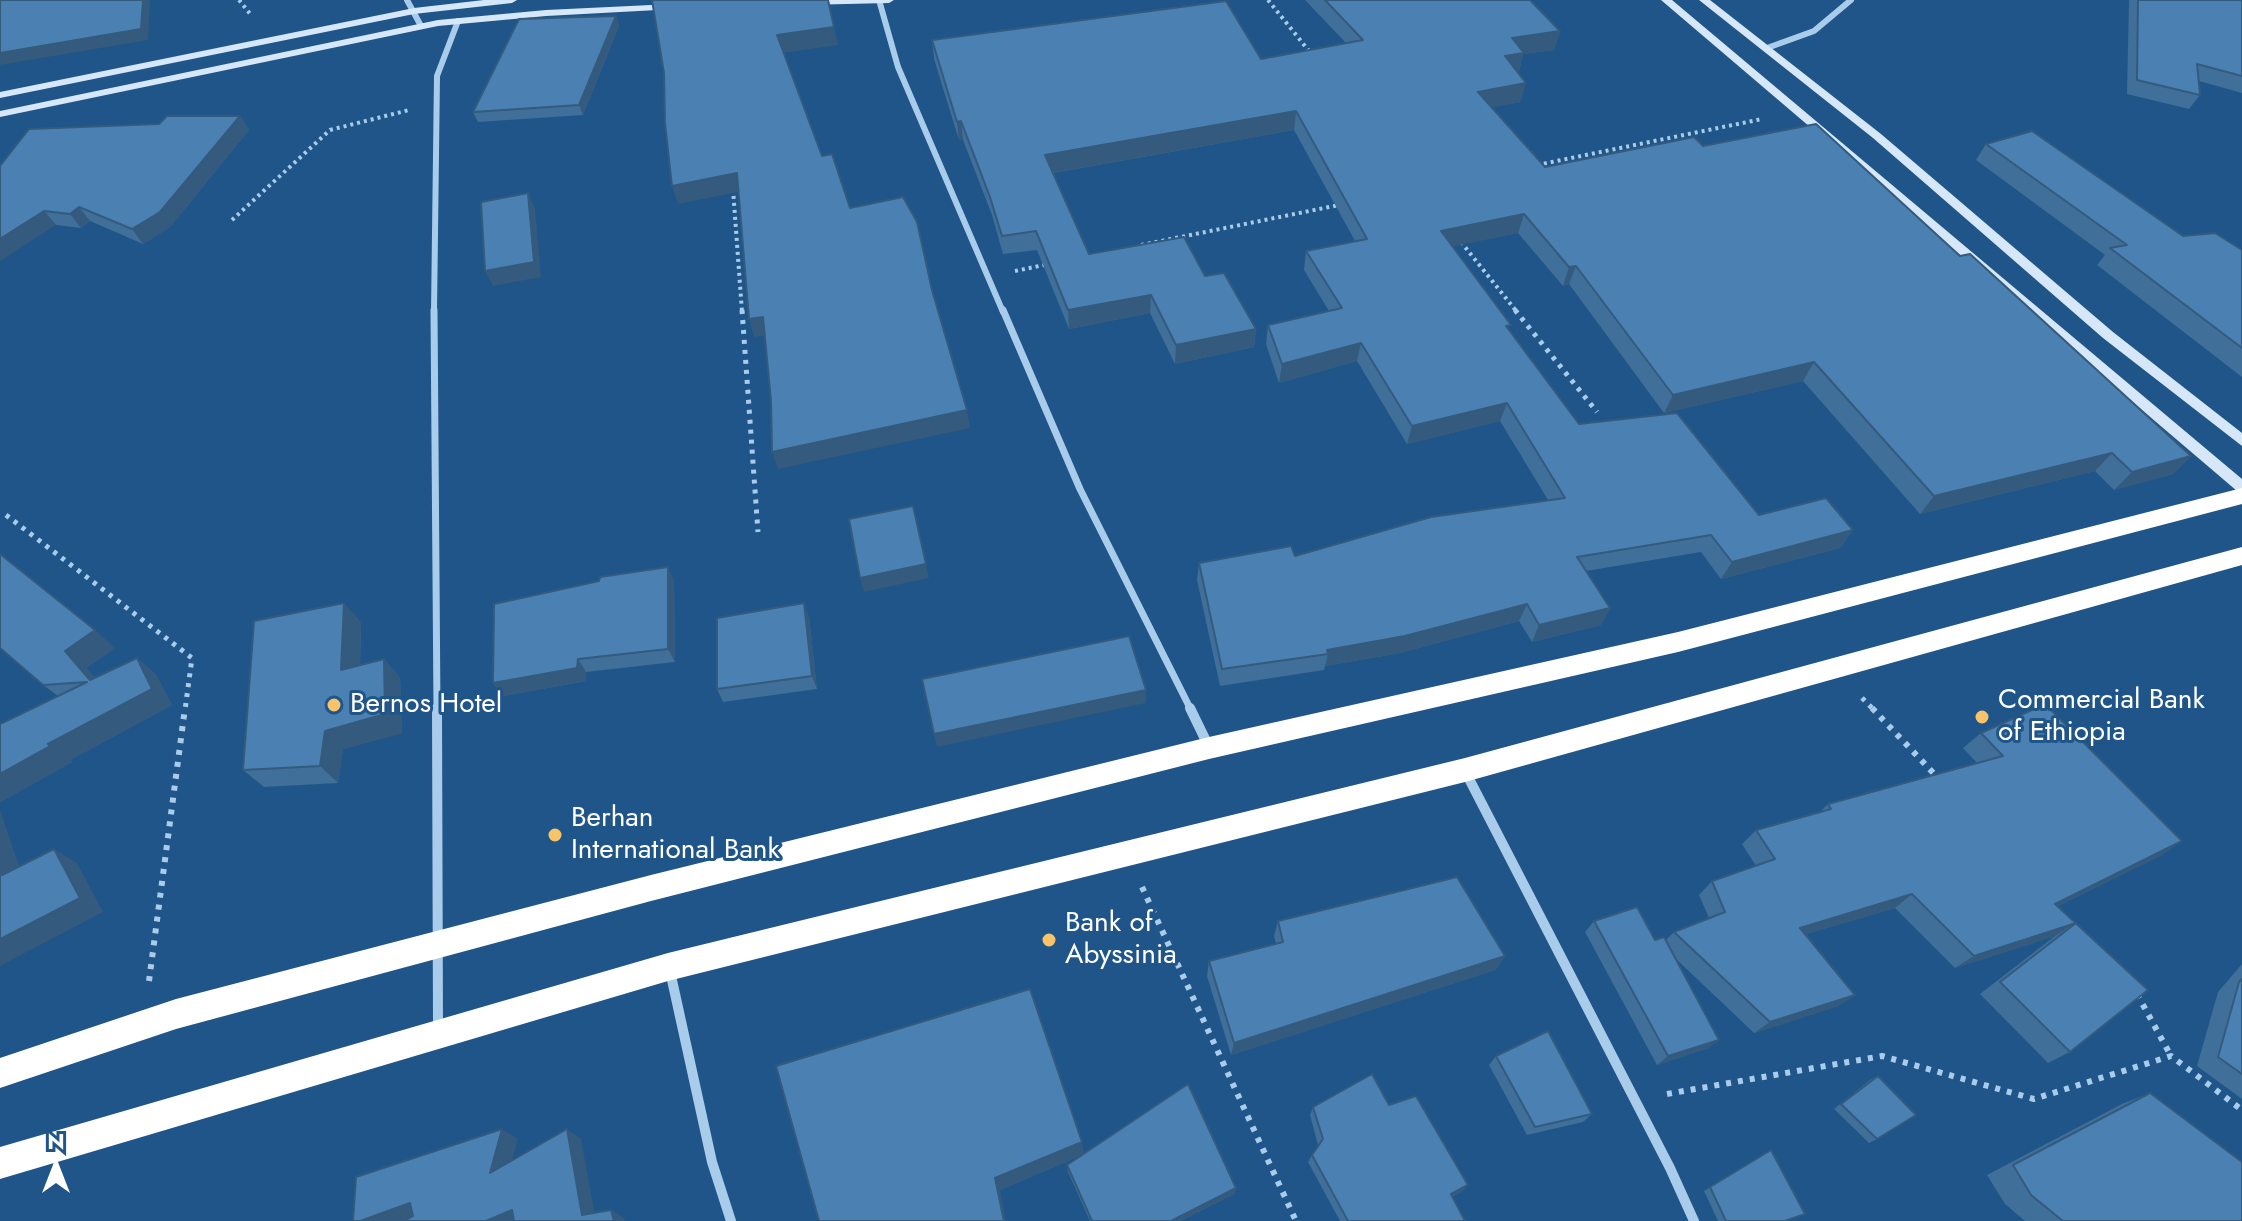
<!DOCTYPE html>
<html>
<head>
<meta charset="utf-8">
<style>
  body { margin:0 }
  #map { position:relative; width:2242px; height:1221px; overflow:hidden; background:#1f5589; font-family:Jost,sans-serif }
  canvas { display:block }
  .north { position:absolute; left:16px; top:1125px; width:80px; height:80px; -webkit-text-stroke:6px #1f5589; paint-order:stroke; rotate:0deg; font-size:22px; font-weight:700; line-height:32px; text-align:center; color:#fff }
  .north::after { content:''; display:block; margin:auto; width:28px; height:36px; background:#fff; clip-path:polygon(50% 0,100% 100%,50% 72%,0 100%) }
</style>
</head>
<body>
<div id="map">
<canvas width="2242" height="1221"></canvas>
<div class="north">N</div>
</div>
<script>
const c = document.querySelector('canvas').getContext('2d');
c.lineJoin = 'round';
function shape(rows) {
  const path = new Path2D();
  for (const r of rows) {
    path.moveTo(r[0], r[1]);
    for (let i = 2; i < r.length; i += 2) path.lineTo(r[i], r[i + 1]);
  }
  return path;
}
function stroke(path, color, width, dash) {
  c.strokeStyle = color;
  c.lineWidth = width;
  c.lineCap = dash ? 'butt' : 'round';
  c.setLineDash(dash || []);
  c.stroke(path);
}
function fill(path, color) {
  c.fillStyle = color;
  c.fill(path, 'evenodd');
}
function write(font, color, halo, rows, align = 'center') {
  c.font = font + ' Jost,sans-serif';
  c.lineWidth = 6;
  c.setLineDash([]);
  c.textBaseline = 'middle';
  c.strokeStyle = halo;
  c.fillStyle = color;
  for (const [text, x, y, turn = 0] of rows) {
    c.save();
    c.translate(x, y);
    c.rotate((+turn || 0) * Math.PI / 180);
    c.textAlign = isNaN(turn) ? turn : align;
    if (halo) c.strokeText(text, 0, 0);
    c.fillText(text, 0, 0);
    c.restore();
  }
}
stroke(shape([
  [239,0,251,15],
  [1268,0,1313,56],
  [1537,165,1762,119],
  [733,189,742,312],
  [232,220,330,130,409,110],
  [1461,242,1517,312],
  [1141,245,1339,205],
  [1015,271,1049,264]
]), '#aacceb', 4, [3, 4]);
stroke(shape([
  [742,310,758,532],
  [1515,310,1597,412],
  [6,515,192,658,185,710],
  [1862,698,1874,710]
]), '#aacceb', 5, [4, 6]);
stroke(shape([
  [1872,708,1938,778],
  [1142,887,1296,1221],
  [149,981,185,708],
  [2137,994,2171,1056],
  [1667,1094,1882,1056,2034,1099,2171,1056,2242,1110]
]), '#aacceb', 6, [5, 7]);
stroke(shape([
  [407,0,421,26],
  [879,0,898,67,1003,312],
  [1767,48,1814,31,1851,0],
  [434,312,437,76,458,21]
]), '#aacceb', 6);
stroke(shape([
  [434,310,437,710],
  [1003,310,1080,489,1191,710]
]), '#aacceb', 7);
stroke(shape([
  [437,708,438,1028],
  [1190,708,1208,745],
  [1465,771,1670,1168,1694,1221],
  [670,971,712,1162,731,1221]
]), '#aacceb', 10);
fill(shape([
  [484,0,517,0,512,3,414,14,0,98,0,92,414,8,484,0],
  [808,0,894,0,889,3,804,5,803,3,808,0],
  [1661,0,1672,0,2242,479,2242,493,2237,491,1661,0],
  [1699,0,1710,0,1881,134,2113,332,2242,433,2242,446,2103,338,1873,138,1699,0],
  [672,4,677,7,676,9,546,16,438,26,0,117,0,111,438,20,546,10,672,4]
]), '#d5e7f8');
fill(shape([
  [2242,488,2242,504,1678,652,1209,759,651,901,176,1029,0,1088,0,1058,176,999,651,875,1209,737,1678,632,2242,488],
  [2242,547,2242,565,1465,782,668,981,0,1179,0,1147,668,953,1465,758,2242,547]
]), '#fff');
fill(shape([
  [1305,0,1530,0,1560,31,1554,50,1523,54,1519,71,1517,72,1521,102,1492,107,1545,167,1703,146,1960,256,2191,456,2173,474,2114,490,2095,471,1920,514,1803,381,1664,413,1569,284,1563,286,1518,233,1452,246,1509,331,1579,424,1759,515,1853,530,1840,548,1721,579,1701,552,1586,571,1610,608,1601,625,1532,642,1519,621,1400,653,1325,666,1324,670,1220,686,1197,580,1199,563,1295,556,1548,500,1500,421,1407,444,1357,361,1279,383,1266,344,1268,325,1329,311,1304,270,1306,251,1355,241,1294,130,1053,173,1089,254,1205,276,1256,329,1254,347,1175,364,1150,313,1069,329,1037,250,1003,254,992,215,963,140,959,140,934,59,932,40,1261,59,1346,43],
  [2129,0,2242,0,2242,93,2199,81,2200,95,2189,109,2127,94],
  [616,16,619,26,583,115,478,122,473,112],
  [240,116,249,130,170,227,143,244,90,221,81,228,56,225,0,166,159,124],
  [1986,144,2183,236,2242,250,2242,377,2097,265,2105,255,1976,160],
  [674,581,675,662,586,672,586,681,503,696,493,683],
  [809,617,817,689,723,702,717,689],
  [361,622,360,665,384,659,400,678,402,733,343,749,338,783,264,787,243,770],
  [115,648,86,668,95,678,137,658,156,675,172,705,70,760,72,762,0,802,58,696,43,685],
  [1981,733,2182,841,2160,856,2058,906,2148,990,2070,1052,2048,1063,1980,994,2055,936,1955,968,1895,908,1806,934,1855,995,1838,1006,1754,1033,1675,958,1719,1040,1708,1048,1657,1065,1585,932,1594,921,1655,940,1666,940,1674,932,1709,918,1699,895,1712,881,1756,866,1742,844,1756,830,1820,812,1828,804,1977,763,1963,748],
  [1278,921,1505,956,1495,970,1231,1055,1207,976,1209,961,1276,944,1274,936],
  [2242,964,2242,1099,2197,1066,2218,992],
  [1496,1056,1592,1114,1583,1122,1527,1135,1489,1065],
  [1878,1076,1877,1139,1869,1143,1834,1109,1870,1080],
  [2150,1093,2242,1221,2025,1221,2005,1204,1987,1175,2122,1104],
  [1389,1105,1468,1185,1461,1192,1452,1197,1465,1221,1340,1221,1308,1162,1318,1145,1310,1115,1313,1107],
  [1771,1150,1805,1214,1787,1221,1718,1221,1704,1191],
  [1084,1154,1236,1188,1234,1194,1181,1221,1090,1221,1068,1172,1067,1165,1082,1155,1000,1190,819,1221]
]), '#406f99');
fill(shape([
  [143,0,150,0,148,40,0,65,0,53],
  [616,16,619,26,583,115,579,105],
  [834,27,838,45,782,53,777,35],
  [1560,31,1554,50,1523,54,1519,71,1500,74,1512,38],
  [1526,83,1521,102,1474,111,1478,92],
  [1296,111,1294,130,1046,174,1045,155],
  [240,116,249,130,170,227,143,244,132,229],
  [961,121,963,140,959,140,957,122],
  [737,173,743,191,678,204,672,186],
  [528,193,535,208,541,277,493,286,485,271],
  [79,207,90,221,81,228,70,214],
  [44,211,56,225,0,261,0,239],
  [1524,214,1518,233,1436,250,1441,231],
  [1576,266,1569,284,1563,286,1569,267],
  [1151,295,1150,313,1069,329,1068,310],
  [763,317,769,335,754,337,749,319],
  [1256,329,1254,347,1175,364,1176,345],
  [1361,343,1357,361,1279,383,1282,364],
  [1814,362,1803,381,1664,413,1673,395],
  [1507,403,1500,421,1407,444,1412,426],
  [967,410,970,428,778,469,772,452],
  [2112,453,2095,471,1920,514,1934,496],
  [2191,456,2173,474,2114,490,2132,472],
  [1853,530,1840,548,1721,579,1732,562],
  [926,564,929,578,864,592,860,578],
  [668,567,674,581,675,662,668,649],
  [344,603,361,622,359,689,341,670],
  [804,603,809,617,817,689,812,676],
  [1527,604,1519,621,1400,653,1325,666,1328,654,1327,650],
  [1610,608,1601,625,1532,642,1539,625],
  [95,630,115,648,86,668,111,697,90,680,65,651],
  [137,658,156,675,172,705,70,760,72,762,0,802,0,774],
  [384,659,400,678,402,733,343,749,338,783,320,766,325,731],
  [578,659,586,672,586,681,503,696,493,683],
  [1146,690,1146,703,937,747,934,734],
  [0,810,27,889,2,875,0,868],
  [2182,841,2160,856,2035,917,2055,904],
  [54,849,77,863,103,912,0,966,0,939],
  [1912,894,1895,908,1785,940,1800,928],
  [2076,923,2055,936,1955,968,1974,956],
  [1505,956,1495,970,1231,1055,1234,1043],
  [1855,995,1838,1006,1754,1033,1770,1022],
  [1719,1040,1708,1048,1657,1065,1668,1056],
  [502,1129,518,1139,506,1182,490,1173],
  [567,1129,581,1139,596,1221,582,1215],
  [1082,1142,1084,1154,1000,1190,1006,1221,1004,1221,995,1178],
  [1468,1185,1461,1192,1444,1200,1451,1194],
  [1236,1188,1234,1194,1181,1221,1171,1221],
  [410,1203,429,1212,402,1221,360,1221],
  [512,1210,521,1221,486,1221],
  [611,1210,624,1218,625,1221,614,1221]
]), '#345a7d');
const building = shape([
  [0,0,143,0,141,29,0,53,0,0],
  [652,0,828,0,834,27,777,35,822,156,832,154,850,208,903,197,917,222,932,290,967,410,772,452,771,401,763,317,749,319,737,173,672,186,665,123,664,73,652,0],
  [1325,0,1530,0,1560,31,1512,38,1524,53,1505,56,1526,83,1478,92,1545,167,1694,137,1703,146,1816,124,1960,256,1970,254,2191,456,2132,472,2112,453,1934,496,1814,362,1673,395,1576,266,1569,267,1524,214,1441,231,1511,325,1506,326,1579,424,1677,413,1759,515,1826,498,1853,530,1732,562,1711,535,1577,557,1610,608,1539,625,1527,604,1405,636,1327,650,1328,654,1222,669,1199,563,1291,546,1295,556,1431,517,1565,498,1507,403,1412,426,1361,343,1282,364,1268,325,1342,308,1306,251,1367,239,1296,111,1045,155,1089,254,1184,237,1205,276,1224,273,1256,329,1176,345,1151,295,1068,310,1036,231,1002,236,990,197,961,121,957,122,932,40,1226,1,1261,59,1363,40,1325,0],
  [2138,0,2242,0,2242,76,2197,64,2200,95,2137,80,2138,0],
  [616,16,579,105,473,112,519,19,616,16],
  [167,116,240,116,160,212,132,229,79,207,70,214,44,211,0,239,0,166,29,129,159,124,167,116],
  [2032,131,2183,236,2215,233,2242,250,2242,348,2110,248,2127,245,1986,144,2032,131],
  [528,193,534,262,485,271,481,202,528,193],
  [913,506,926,564,860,578,849,519,913,506],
  [0,554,95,630,65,651,90,680,137,658,152,689,48,744,50,746,0,774,0,724,87,682,43,685,0,648,0,554],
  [668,567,668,649,578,659,577,668,493,683,494,604,599,581,600,577,668,567],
  [344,603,341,670,384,659,385,714,325,731,320,766,243,770,254,621,344,603],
  [804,603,812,676,717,689,717,618,804,603],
  [1129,636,1146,690,934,734,922,679,1129,636],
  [2045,704,2182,841,2055,904,2148,990,2070,1052,2000,982,2076,923,1974,956,1912,894,1800,928,1855,995,1770,1022,1674,932,1725,912,1712,881,1775,859,1756,830,1831,809,1828,804,2003,756,1981,733,2045,704],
  [54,849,80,898,0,939,0,868,2,875,54,849],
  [1457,877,1505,956,1234,1043,1209,961,1283,942,1278,921,1457,877],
  [1637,907,1655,940,1664,937,1719,1040,1668,1056,1594,921,1637,907],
  [2242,979,2242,1074,2218,1057,2239,982,2242,979],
  [1030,989,1082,1142,995,1178,1004,1221,819,1221,776,1066,1030,989],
  [1548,1031,1592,1114,1535,1127,1496,1056,1548,1031],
  [1372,1074,1389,1105,1416,1096,1468,1185,1451,1194,1465,1221,1348,1221,1312,1155,1323,1139,1313,1107,1372,1074],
  [1878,1076,1916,1115,1877,1139,1841,1104,1878,1076],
  [1188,1084,1236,1188,1171,1221,1092,1221,1067,1165,1188,1084],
  [2150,1093,2242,1162,2242,1221,2063,1221,2031,1195,2013,1165,2150,1093],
  [502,1129,490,1173,567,1129,582,1215,611,1210,614,1221,514,1221,512,1210,486,1221,404,1221,413,1216,410,1203,360,1221,353,1221,356,1177,502,1129],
  [1771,1150,1805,1214,1785,1221,1726,1221,1710,1187,1771,1150]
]);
fill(building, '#4b81b2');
stroke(building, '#345a7d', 2);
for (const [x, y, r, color] of [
  [334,705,8,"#f9c469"],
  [1982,717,8,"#f9c469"],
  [555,835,8,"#f9c469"],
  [1049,940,8,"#f9c469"]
]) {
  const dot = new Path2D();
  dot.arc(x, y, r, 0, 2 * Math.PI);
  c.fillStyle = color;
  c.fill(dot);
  stroke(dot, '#1f5589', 3);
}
write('28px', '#fff', '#1f5589', [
  ["Commercial Bank",1998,701],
  ["of Ethiopia",1998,733],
  ["Bernos Hotel",350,705],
  ["Berhan",571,819],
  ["International Bank",571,851],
  ["Bank of",1065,924],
  ["Abyssinia",1065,956]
], 'left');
</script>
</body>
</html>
